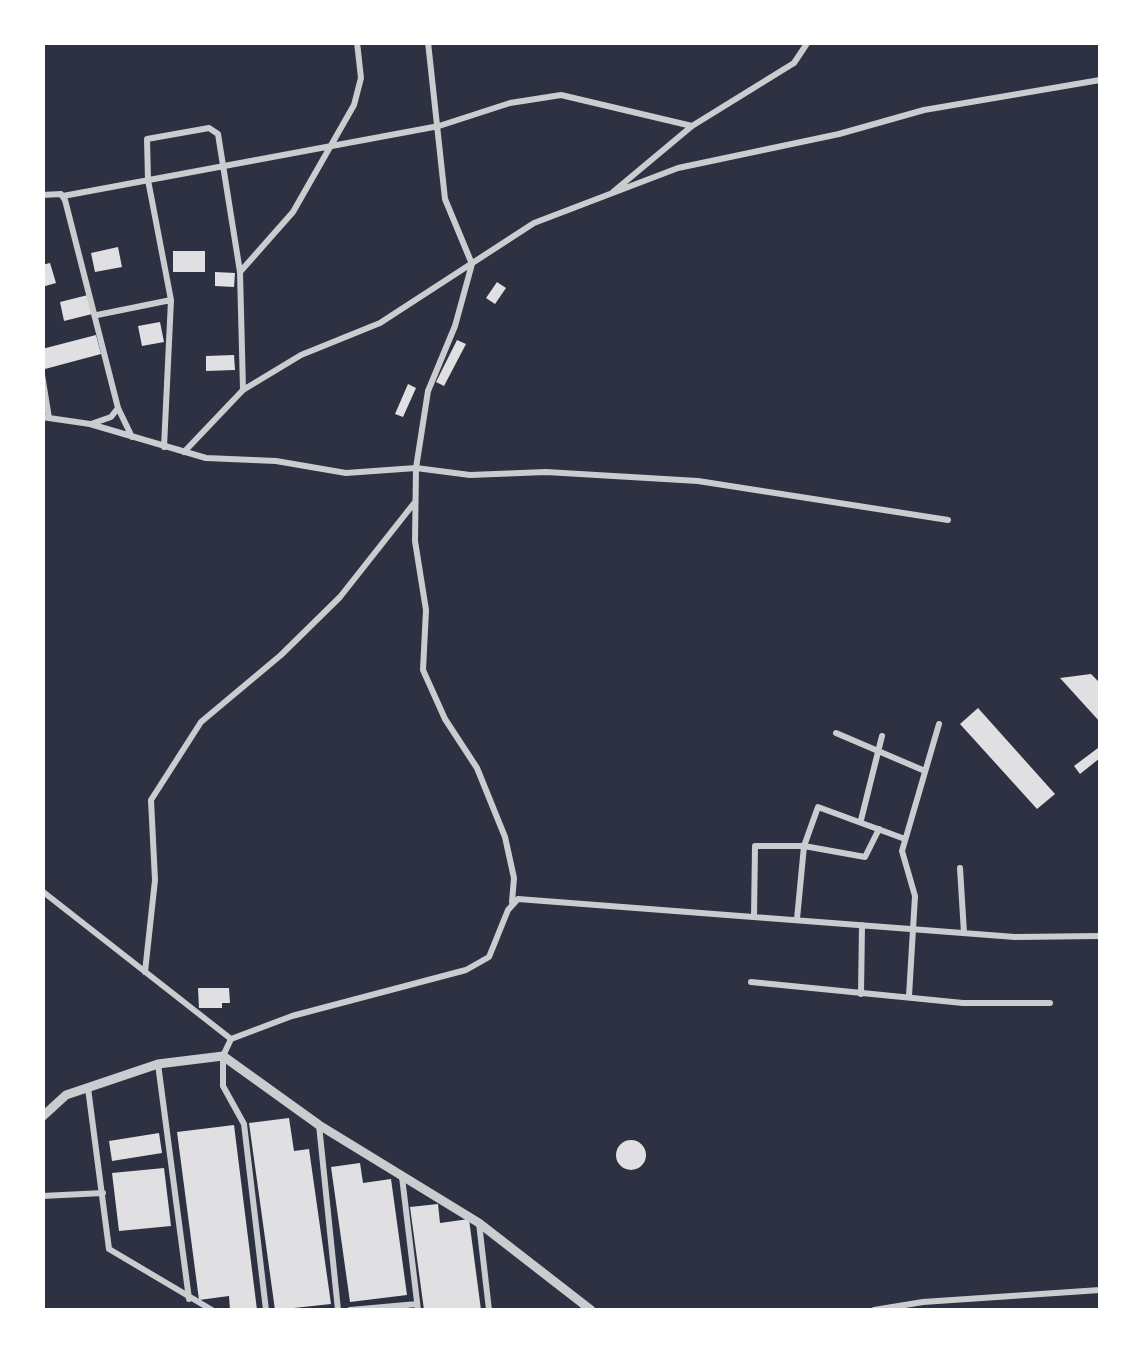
<!DOCTYPE html>
<html>
<head>
<meta charset="utf-8">
<style>
  body { margin:0 }
  #map { position:relative; width:1143px; height:1353px; overflow:hidden; background:#2d3142; font-family:Quicksand,sans-serif }
  canvas { display:block }
  .frame { position:absolute; inset:0; border:45px solid #fff; pointer-events:none }
</style>
</head>
<body>
<div id="map">
<canvas width="1143" height="1353"></canvas>
<div class="frame"></div>
</div>
<script>
const c = document.querySelector('canvas').getContext('2d');
c.lineJoin = 'round';
function fill(path, color) {
  c.fillStyle = color;
  c.fill(path, 'evenodd');
}
function shape(rows) {
  const path = new Path2D();
  for (const r of rows) {
    if (r.length === 3) {
      path.moveTo(r[0] + r[2], r[1]);
      path.arc(r[0], r[1], r[2], 0, 2 * Math.PI);
      continue;
    }
    path.moveTo(r[0], r[1]);
    for (let i = 2; i < r.length; i += 2) path.lineTo(r[i], r[i + 1]);
  }
  return path;
}
function stroke(path, color, width, dash) {
  c.strokeStyle = color;
  c.lineWidth = width;
  c.lineCap = dash ? 'butt' : 'round';
  c.setLineDash(dash || []);
  c.stroke(path);
}
fill(shape([
  [118,247,122,267,95,272,91,253],
  [173,251,205,251,205,272,173,272],
  [50,263,56,283,42,287,42,265],
  [215,272,235,273,234,287,215,286],
  [497,282,506,288,495,304,486,298],
  [88,295,92,314,64,321,60,302],
  [160,322,164,342,142,346,138,326],
  [96,335,101,354,45,369,42,349],
  [457,340,466,344,444,386,436,382],
  [234,355,235,370,206,371,206,356],
  [408,384,416,388,403,417,395,414],
  [1091,674,1100,683,1100,722,1060,678],
  [978,708,1055,794,1037,809,960,724],
  [1098,748,1100,758,1080,774,1074,766],
  [198,988,229,988,230,1003,222,1003,222,1008,199,1008],
  [289,1118,294,1151,309,1149,331,1304,275,1310,249,1123],
  [234,1125,257,1310,230,1310,229,1296,199,1300,177,1132],
  [159,1133,162,1153,112,1161,109,1141],
  [631,1155,15],
  [360,1163,363,1183,391,1179,407,1295,350,1302,331,1167],
  [164,1168,171,1226,119,1231,112,1173],
  [438,1204,440,1223,469,1219,481,1310,424,1310,410,1207]
]), '#e0e0e3');
stroke(shape([
  [428,42,445,199,472,264,455,326,428,391,416,468,415,541,426,610,423,670,445,719,477,768,505,837,514,878,512,902],
  [613,192,692,126,794,63,808,42],
  [42,195,61,194,65,200,118,408,132,437],
  [63,196,439,126,510,103,561,95,692,126],
  [240,272,293,212,354,105,361,78,357,42],
  [97,315,171,300],
  [42,375,49,418],
  [42,417,90,424,206,458,276,461,346,473,416,468,470,475,546,472,698,481,948,520],
  [91,424,111,417,118,408],
  [164,447,171,300,148,180,147,139,209,128,218,134,240,272,243,390],
  [184,452,243,390,301,355,380,323,534,223,678,168,839,134,924,110,1100,80],
  [836,733,925,771],
  [861,820,882,736],
  [960,868,964,933],
  [42,891,231,1039],
  [754,917,755,846,804,846,865,857,879,829],
  [797,919,804,846,818,807,905,839],
  [145,972,155,880,151,800,201,722,281,655,340,597,415,502],
  [751,982,963,1003,1050,1003],
  [861,994,862,925],
  [909,996,915,896,902,851,939,724],
  [158,1064,189,1299],
  [88,1088,109,1249,212,1310],
  [319,1125,338,1310],
  [402,1177,418,1310],
  [42,1196,103,1193],
  [479,1223,489,1310],
  [266,1310,244,1124,223,1086,223,1056,231,1039,292,1016,466,970,489,957,508,910,518,899,1015,937,1100,936],
  [350,1310,417,1304],
  [874,1310,923,1302,1100,1290]
]), '#caccd0', 6);
stroke(shape([
  [42,1117,66,1095,158,1064,223,1056,319,1125,479,1223,591,1310]
]), '#caccd0', 9);
</script>
</body>
</html>
